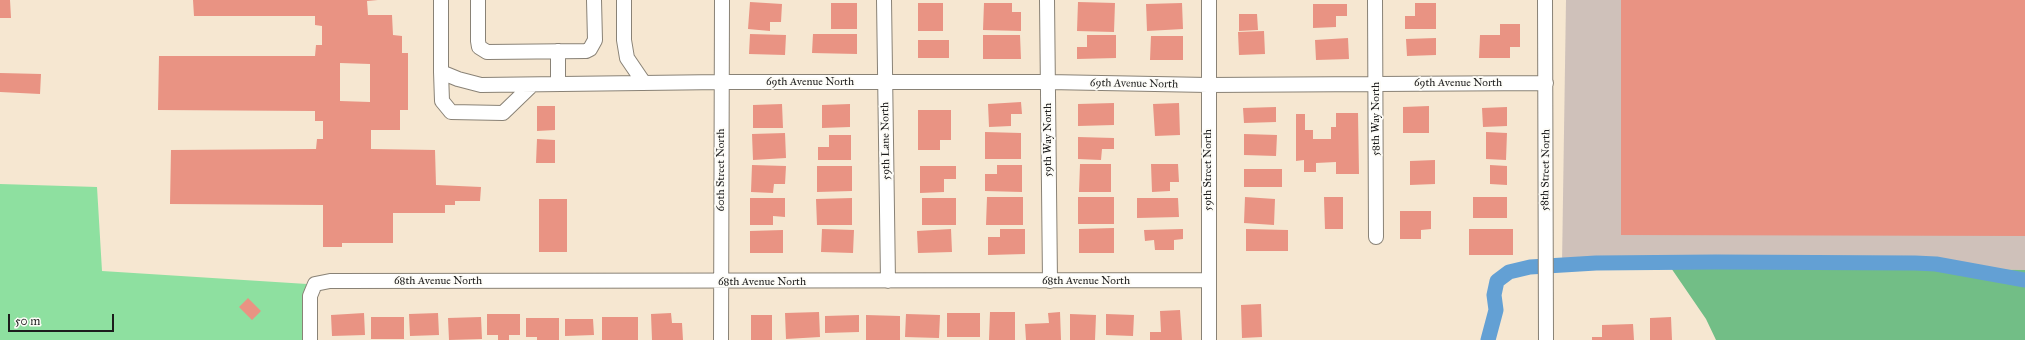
<!DOCTYPE html>
<html>
<head>
<meta charset="utf-8">
<style>
  body { margin:0 }
  #map { position:relative; width:2025px; height:340px; overflow:hidden; background:#f6e7d1; font-family:"IM FELL Great Primer",serif }
  canvas { display:block }
  .scale { position:absolute; left:8px; top:314px; width:106px; height:18px; box-sizing:border-box; border:2px solid #1c1c1c; border-top:0; padding-left:5px; font-size:12px; line-height:14px; white-space:nowrap; color:#1c1c1c; -webkit-text-stroke:3px #fdfcf7; paint-order:stroke }
</style>
</head>
<body>
<div id="map">
<canvas width="2025" height="340"></canvas>
<div class="scale">50 m</div>
</div>
<script>
const c = document.querySelector('canvas').getContext('2d');
c.lineJoin = 'round';
function fill(path, color) {
  c.fillStyle = color;
  c.fill(path, 'evenodd');
}
function shape(rows) {
  const path = new Path2D();
  for (const r of rows) {
    path.moveTo(r[0], r[1]);
    for (let i = 2; i < r.length; i += 2) path.lineTo(r[i], r[i + 1]);
  }
  return path;
}
function stroke(path, color, width, dash) {
  c.strokeStyle = color;
  c.lineWidth = width;
  c.lineCap = dash ? 'butt' : 'round';
  c.setLineDash(dash || []);
  c.stroke(path);
}
function write(font, color, halo, rows, align = 'center') {
  c.font = font + ' "IM FELL Great Primer",serif';
  c.lineWidth = 3.5;
  c.setLineDash([]);
  c.textBaseline = 'middle';
  c.strokeStyle = halo;
  c.fillStyle = color;
  for (const [text, x, y, turn = 0] of rows) {
    c.save();
    c.translate(x, y);
    c.rotate((+turn || 0) * Math.PI / 180);
    c.textAlign = isNaN(turn) ? turn : align;
    if (halo) c.strokeText(text, 0, 0);
    c.fillText(text, 0, 0);
    c.restore();
  }
}
fill(shape([
  [1566,0,2025,0,2025,270,1562,264]
]), '#cfc1ba');
fill(shape([
  [0,184,97,187,102,271,307,284,303,297,303,340,0,340]
]), '#8ee0a0');
fill(shape([
  [1669,265,2025,270,2025,340,1716,340,1706,319]
]), '#72be86');
stroke(shape([
  [1488,340,1496,310,1494,295,1497,281,1509,272,1530,267,1596,263,1716,262,1915,263,1936,264,2025,280]
]), '#63a0d4', 15);
fill(shape([
  [0,0,10,0,11,18,0,18],
  [193,0,378,0,367,1,368,15,392,15,393,35,402,36,402,53,408,53,408,110,400,110,400,130,371,130,371,149,435,150,436,185,481,187,480,201,455,201,455,205,445,205,445,213,393,213,393,243,342,243,342,247,323,247,323,205,170,204,171,150,316,149,317,139,323,139,323,121,315,121,315,111,158,110,159,56,315,56,316,45,322,45,322,26,315,25,315,16,194,16],
  [340,63,370,64,370,102,340,101],
  [1621,0,2025,0,2025,236,1621,235],
  [750,2,782,4,781,22,770,22,770,31,748,29],
  [1078,2,1115,3,1114,32,1077,31],
  [831,3,857,3,857,29,831,29],
  [918,3,943,3,943,31,918,31],
  [984,3,1012,3,1012,12,1021,12,1021,31,983,30],
  [1182,3,1183,29,1147,31,1146,4],
  [1415,3,1436,3,1436,29,1405,29,1405,16,1415,16],
  [1313,4,1347,4,1347,16,1336,16,1336,27,1313,28],
  [1239,14,1257,14,1258,30,1239,31],
  [1500,24,1520,24,1520,47,1510,47,1510,58,1479,58,1480,35,1500,35],
  [1264,31,1265,54,1239,55,1238,32],
  [750,34,786,35,785,55,749,54],
  [813,34,857,34,857,54,812,53],
  [983,35,1020,35,1021,59,983,59],
  [1087,35,1116,35,1116,58,1077,59,1077,47,1087,47],
  [1151,36,1183,36,1183,60,1150,60],
  [1348,38,1349,59,1316,60,1315,40],
  [1436,38,1436,55,1407,56,1406,39],
  [918,40,949,40,949,58,918,58],
  [0,73,41,74,40,94,0,92],
  [1021,102,1022,114,1011,114,1011,126,989,127,988,104],
  [1114,103,1114,125,1078,126,1078,104],
  [1179,103,1180,135,1155,136,1153,104],
  [782,104,783,128,753,128,753,105],
  [850,104,850,127,822,128,822,105],
  [537,106,555,106,555,130,537,131],
  [1429,106,1429,133,1403,133,1403,107],
  [1276,107,1276,122,1244,123,1243,108],
  [1507,107,1507,126,1483,127,1482,108],
  [918,110,951,110,951,140,940,140,940,150,918,150],
  [1336,113,1358,113,1359,174,1336,174,1336,162,1316,163,1316,172,1304,172,1304,160,1296,161,1296,114,1305,114,1305,130,1313,130,1313,139,1331,139,1331,127,1336,127],
  [985,132,1021,133,1021,159,985,159],
  [1486,132,1507,133,1506,160,1486,159],
  [785,133,786,158,753,160,752,134],
  [1244,134,1277,135,1276,156,1244,155],
  [829,135,851,135,851,160,818,160,818,147,829,147],
  [1078,137,1114,138,1114,149,1102,149,1101,160,1078,159],
  [537,139,555,140,555,163,536,163],
  [1435,160,1435,184,1410,185,1410,161],
  [1080,164,1111,164,1111,192,1079,192],
  [1151,164,1178,164,1179,182,1170,182,1170,191,1152,192],
  [752,165,786,166,785,184,774,184,773,193,751,192],
  [997,165,1022,165,1022,192,985,191,985,174,997,174],
  [1490,165,1507,166,1507,185,1490,184],
  [817,166,852,166,852,191,817,192],
  [920,166,956,166,956,179,944,179,944,192,920,193],
  [1244,169,1282,169,1282,187,1244,187],
  [987,197,1023,197,1023,225,986,225],
  [1078,197,1114,197,1114,224,1078,224],
  [1245,197,1275,199,1274,225,1244,223],
  [1324,197,1343,197,1343,229,1325,229],
  [1473,197,1507,197,1507,218,1473,218],
  [750,198,785,198,785,217,773,216,773,225,750,225],
  [852,198,852,225,817,225,816,199],
  [922,198,956,198,956,225,922,225],
  [1137,198,1178,198,1179,217,1137,218],
  [539,199,567,199,567,252,539,252],
  [1400,211,1431,211,1431,229,1421,230,1421,239,1400,239],
  [1114,228,1114,253,1079,253,1079,229],
  [822,229,854,230,853,253,821,252],
  [951,229,952,252,918,253,917,231],
  [1000,229,1025,229,1025,254,988,255,988,237,1000,237],
  [1183,229,1183,239,1174,240,1174,250,1155,250,1154,240,1145,241,1144,230],
  [1246,229,1288,230,1288,251,1246,251],
  [1469,229,1513,229,1513,255,1469,255],
  [783,230,783,253,750,253,750,231],
  [248,298,261,311,252,320,239,307],
  [1261,304,1262,337,1242,338,1241,305],
  [1180,310,1182,340,1150,340,1150,332,1161,332,1160,311],
  [819,312,820,337,786,339,785,313],
  [990,312,1015,312,1015,340,989,340],
  [1060,312,1061,340,1026,340,1025,324,1049,323,1048,313],
  [364,313,365,335,332,336,331,315],
  [438,313,439,335,410,336,409,314],
  [671,313,672,323,682,323,683,340,652,340,651,314],
  [947,313,980,313,980,337,947,337],
  [487,314,520,314,520,335,509,335,509,340,498,340,498,335,487,335],
  [906,314,940,315,939,338,905,337],
  [1070,314,1096,315,1095,340,1070,340],
  [1106,314,1134,315,1133,336,1106,335],
  [751,315,772,315,772,340,751,340],
  [859,315,859,332,825,333,825,316],
  [866,315,900,316,900,340,866,340],
  [371,317,404,317,404,339,371,339],
  [481,317,482,339,449,340,448,318],
  [602,317,638,317,638,340,602,340],
  [1671,317,1672,340,1650,340,1650,318],
  [526,318,559,318,559,340,537,340,537,337,526,337],
  [565,319,593,319,594,335,565,336],
  [1633,324,1634,340,1592,340,1592,337,1602,337,1602,325]
]), '#e99383');
const minor = shape([
  [441,0,441,72,458,79,481,85,722,82,1048,82,1208,85,1546,83],
  [478,0,478,41,479,47,487,52,586,51,590,49,595,40,594,0],
  [624,0,624,40,627,58,644,83],
  [884,0,888,281],
  [1047,0,1050,281],
  [1209,0,1209,340],
  [1375,0,1376,237],
  [1545,0,1546,340],
  [558,51,558,84],
  [441,72,442,101,451,112,503,113,532,85],
  [310,340,310,296,315,284,330,281,1208,280],
  [721,340,722,0]
]);
stroke(minor, '#898276', 16);
stroke(minor, '#fff', 14);
write('11px', '#1c1c1c', '#fdfcf7', [
  ["69th Avenue North",810,82],
  ["69th Avenue North",1458,83],
  ["69th Avenue North",1134,84,1],
  ["58th Way North",1376,119,-90],
  ["59th Way North",1048,140,-90],
  ["59th Lane North",886,141,-91],
  ["60th Street North",721,170,-90],
  ["59th Street North",1208,170,-90],
  ["58th Street North",1546,170,-89],
  ["68th Avenue North",438,281],
  ["68th Avenue North",1086,281],
  ["68th Avenue North",762,282]
]);
</script>
</body>
</html>
